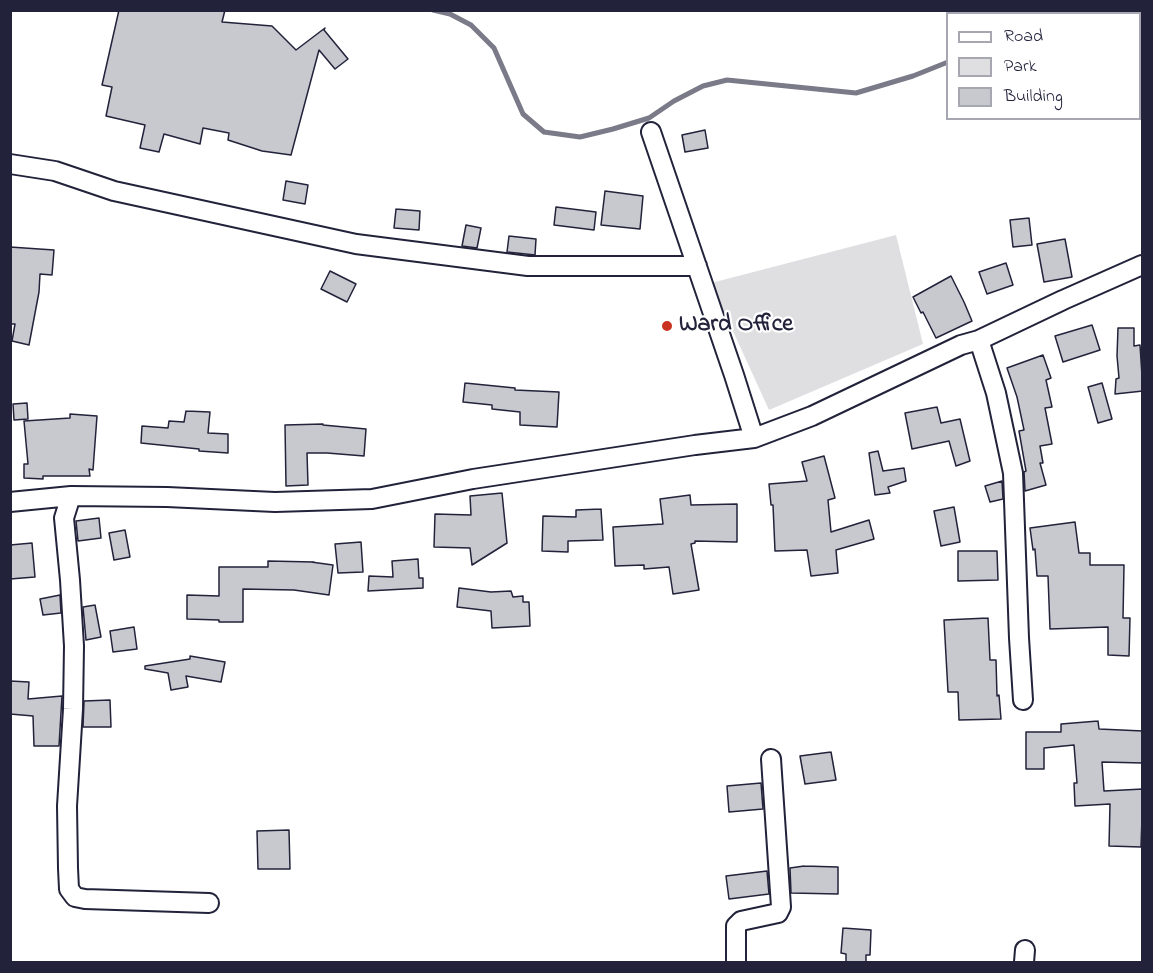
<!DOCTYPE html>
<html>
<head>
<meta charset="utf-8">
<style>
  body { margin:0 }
  #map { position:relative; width:1153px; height:973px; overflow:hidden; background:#fff; font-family:"Indie Flower",sans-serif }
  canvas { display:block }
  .frame { position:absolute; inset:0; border:12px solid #22223b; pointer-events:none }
  .legend { position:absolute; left:946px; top:12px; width:195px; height:108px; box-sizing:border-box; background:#fff; border:2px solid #a7a7b1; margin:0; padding:8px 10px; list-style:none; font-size:18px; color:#22223b }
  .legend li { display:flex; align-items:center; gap:12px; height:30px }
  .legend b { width:30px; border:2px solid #a7a7b1 }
</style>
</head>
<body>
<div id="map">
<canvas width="1153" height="973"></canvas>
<div class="frame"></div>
<ul class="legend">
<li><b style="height:8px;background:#fff"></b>Road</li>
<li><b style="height:16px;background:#dfdfe2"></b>Park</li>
<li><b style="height:16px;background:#c8c8cf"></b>Building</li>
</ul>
</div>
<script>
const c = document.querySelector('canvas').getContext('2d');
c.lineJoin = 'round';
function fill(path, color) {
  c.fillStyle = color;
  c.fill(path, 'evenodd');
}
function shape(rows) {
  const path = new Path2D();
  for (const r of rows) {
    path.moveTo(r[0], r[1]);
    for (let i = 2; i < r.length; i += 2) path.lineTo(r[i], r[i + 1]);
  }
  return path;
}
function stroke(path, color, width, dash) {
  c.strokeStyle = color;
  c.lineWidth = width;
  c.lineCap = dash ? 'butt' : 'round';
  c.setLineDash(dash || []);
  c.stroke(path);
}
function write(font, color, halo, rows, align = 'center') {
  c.font = font + ' "Indie Flower",sans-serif';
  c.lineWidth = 4.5;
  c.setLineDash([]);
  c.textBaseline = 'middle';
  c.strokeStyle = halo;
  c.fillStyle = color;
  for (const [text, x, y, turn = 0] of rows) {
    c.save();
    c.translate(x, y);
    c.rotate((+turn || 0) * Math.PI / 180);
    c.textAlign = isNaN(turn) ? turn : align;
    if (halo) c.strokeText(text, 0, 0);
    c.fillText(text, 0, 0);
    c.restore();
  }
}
fill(shape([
  [896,235,923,344,769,410,711,283]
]), '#dfdfe2');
stroke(shape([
  [433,10,450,14,471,25,494,48,523,114,544,132,580,137,613,129,649,118,674,101,703,86,727,80,856,93,913,76,948,62],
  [1061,14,1067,10]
]), '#7a7a88', 5);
const building = shape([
  [119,10,225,10,222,22,272,26,296,50,325,28,324,30,348,59,335,69,319,50,291,155,262,151,228,140,229,133,203,128,200,144,164,134,159,152,140,148,145,125,106,116,112,87,102,85,119,10],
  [705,130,708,148,685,152,682,135,705,130],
  [286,181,308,185,305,204,283,200,286,181],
  [605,191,643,196,640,229,601,225,605,191],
  [556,207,596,212,594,230,554,225,556,207],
  [396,209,420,211,419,230,394,228,396,209],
  [1029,218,1032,245,1013,247,1010,220,1029,218],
  [466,225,481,228,477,248,462,246,466,225],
  [509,236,536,239,535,255,507,252,509,236],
  [1065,239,1072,277,1044,282,1037,244,1065,239],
  [10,247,54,250,52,275,40,274,39,292,29,345,12,341,15,324,10,324,10,247],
  [1006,263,1013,285,987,294,979,272,1006,263],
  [330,271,356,284,347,302,321,289,330,271],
  [951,276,964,302,972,321,936,338,923,312,921,313,913,297,951,276],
  [1092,325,1100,350,1063,362,1055,336,1092,325],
  [1118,328,1134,328,1134,346,1140,345,1143,391,1115,394,1116,379,1119,378,1117,356,1118,328],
  [1043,355,1051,378,1046,380,1052,407,1045,408,1052,444,1040,446,1043,463,1040,463,1046,485,1025,491,1024,472,1026,471,1019,431,1024,430,1017,397,1007,368,1043,355],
  [465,383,515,388,515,390,559,392,557,427,520,425,520,412,492,409,492,405,463,402,465,383],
  [1102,383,1112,419,1098,423,1088,387,1102,383],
  [27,403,28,419,14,420,13,404,27,403],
  [937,407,941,423,960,419,970,461,956,466,949,441,912,449,905,413,937,407],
  [186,411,210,412,208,433,228,434,228,453,199,451,199,449,141,443,142,426,168,428,169,421,184,422,186,411],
  [70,414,97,416,93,470,89,469,90,476,43,476,43,479,24,478,24,464,28,464,24,421,70,418,70,414],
  [323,424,323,425,366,429,364,456,327,453,307,453,308,485,286,486,285,425,323,424],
  [878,451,883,471,904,468,906,481,888,487,890,493,875,495,869,453,878,451],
  [824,456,835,498,828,500,831,532,869,520,874,539,836,550,838,573,811,576,807,550,775,551,773,505,771,505,769,484,807,481,802,462,824,456],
  [1002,481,1003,499,990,502,985,486,1002,481],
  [502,493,507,543,472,565,470,548,434,547,435,514,471,515,470,496,502,493],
  [690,495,691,505,737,504,737,542,695,541,695,543,691,544,699,590,673,594,669,567,644,569,644,565,615,566,613,527,663,524,660,499,690,495],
  [954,507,960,542,941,546,934,511,954,507],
  [601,509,603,540,568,541,568,552,542,551,543,516,576,517,576,510,601,509],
  [99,518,101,538,78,541,76,521,99,518],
  [1075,522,1079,553,1090,553,1090,565,1124,565,1123,618,1130,618,1129,656,1108,655,1108,627,1050,629,1048,576,1037,576,1035,549,1033,550,1030,528,1075,522],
  [125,530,130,557,114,560,109,533,125,530],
  [361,542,363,572,338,573,335,544,361,542],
  [32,543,35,577,10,579,10,545,32,543],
  [958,551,997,551,998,580,958,581,958,551],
  [418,559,419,578,423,578,423,588,368,591,369,576,393,577,392,561,418,559],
  [268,561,314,562,311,562,333,565,329,595,294,590,243,589,243,622,219,622,219,620,187,619,187,595,219,596,219,567,268,567,268,561],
  [459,588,491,592,511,591,513,597,523,596,523,602,529,602,530,626,492,628,491,611,457,607,459,588],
  [60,595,61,613,43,615,40,599,60,595],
  [95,605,101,637,86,640,83,607,95,605],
  [988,618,990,660,996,660,997,696,999,695,1001,719,959,720,958,692,948,692,944,620,988,618],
  [134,627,137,649,113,652,110,631,134,627],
  [190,656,225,662,221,682,186,676,188,687,171,690,168,673,145,669,145,666,190,659,190,656],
  [10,681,29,682,28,699,62,696,59,746,34,746,33,716,10,714,10,681],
  [110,700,111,727,83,727,84,701,110,700],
  [1098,721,1099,729,1143,731,1143,763,1102,762,1104,791,1143,789,1141,847,1109,846,1110,804,1075,806,1074,783,1077,783,1074,745,1044,748,1044,769,1026,769,1026,732,1061,732,1061,724,1098,721],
  [831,752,836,780,805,784,800,756,831,752],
  [761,783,763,809,729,812,727,786,761,783],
  [289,830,290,869,258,869,257,831,289,830],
  [804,866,838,867,838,894,791,893,790,868,804,866],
  [767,871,769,894,729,899,726,876,767,871],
  [843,928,871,930,870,955,866,955,866,963,846,963,846,954,841,953,843,928]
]);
fill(building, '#c8c8cf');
stroke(building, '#22223b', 1.5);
const minor = shape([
  [651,132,734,375,754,438],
  [10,164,55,171,114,191,356,244,528,266,697,266],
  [979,340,996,393,1013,473,1019,638,1023,700],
  [71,496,64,518,70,580,74,646,73,709,67,806,68,868,69,889,75,897,85,899,209,903],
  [10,502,71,496,167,497,275,502,372,499,473,479,695,445,754,438,812,416,961,345,979,340,1063,300,1142,265],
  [736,962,736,926,741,921,778,913,781,907,771,759],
  [1024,962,1025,950]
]);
stroke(minor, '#22223b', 22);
stroke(minor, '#fff', 18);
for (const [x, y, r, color] of [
  [667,326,6,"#c8321e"]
]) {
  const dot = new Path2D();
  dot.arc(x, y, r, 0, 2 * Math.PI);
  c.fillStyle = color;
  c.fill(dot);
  stroke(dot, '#fff', 2);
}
write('bold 24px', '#22223b', '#fff', [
  ["Ward Office",679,326]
], 'left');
</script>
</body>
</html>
